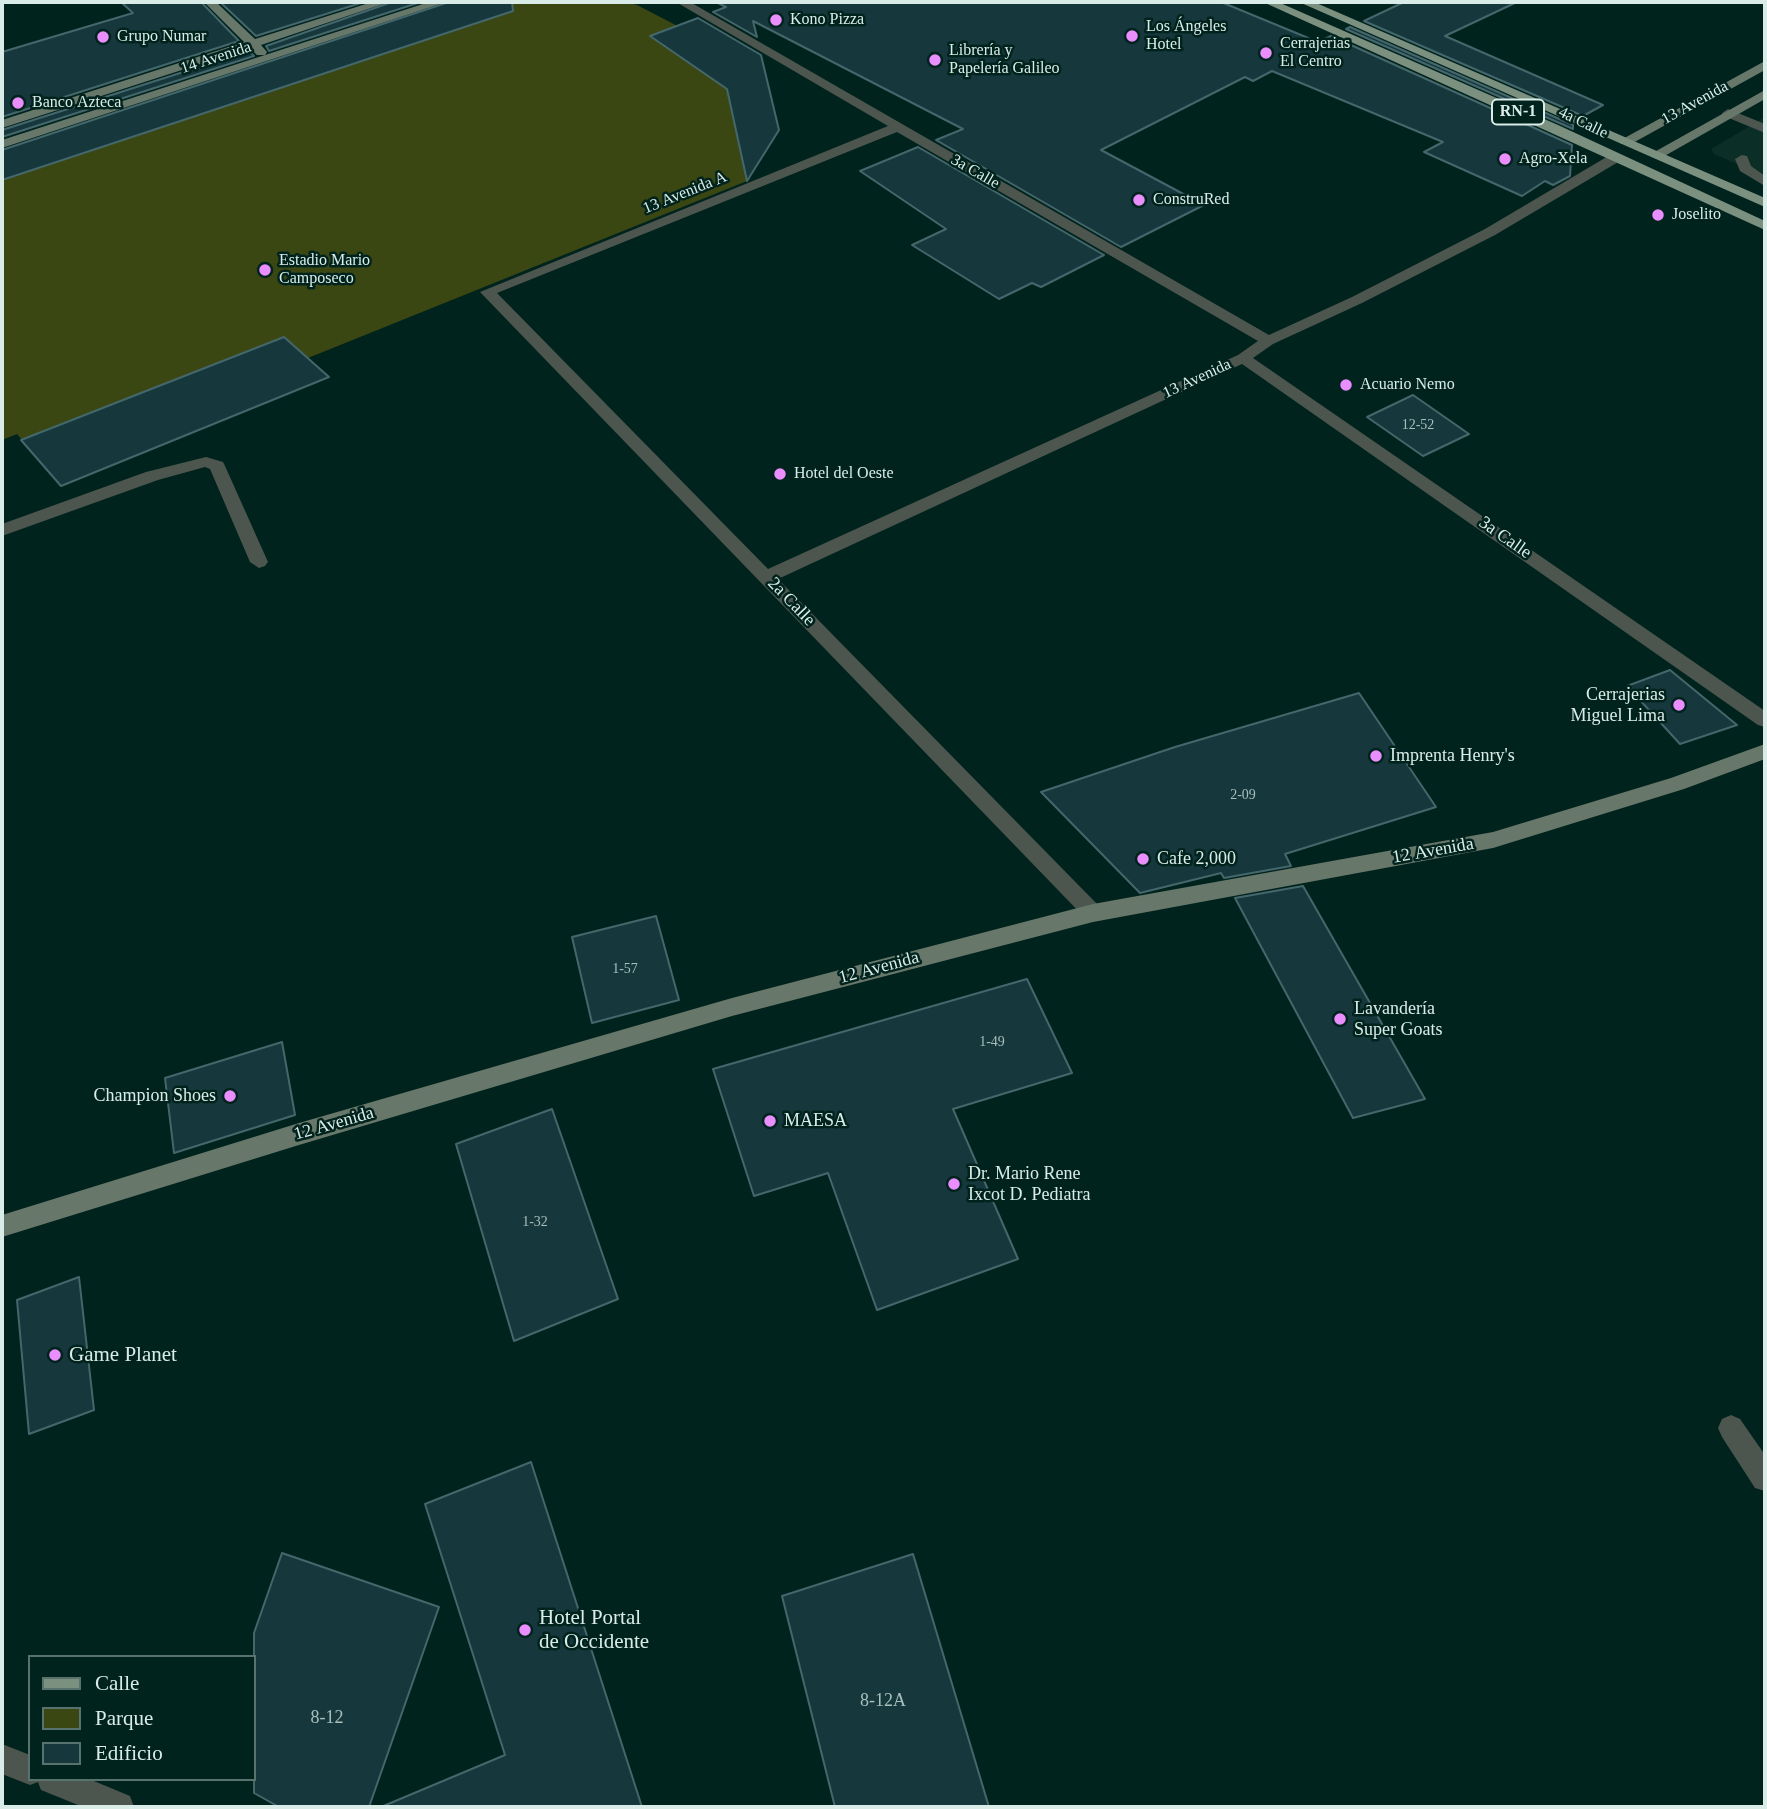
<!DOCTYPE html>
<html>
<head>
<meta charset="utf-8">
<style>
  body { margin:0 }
  #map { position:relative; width:1767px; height:1809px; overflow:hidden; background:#01231d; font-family:Georgia,serif }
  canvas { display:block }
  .frame { position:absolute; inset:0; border:4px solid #daece7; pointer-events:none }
  .legend { position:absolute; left:28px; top:1655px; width:228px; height:126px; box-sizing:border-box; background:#01231d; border:2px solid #58736e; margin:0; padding:9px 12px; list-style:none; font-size:21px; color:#daece7 }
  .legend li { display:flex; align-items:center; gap:14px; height:35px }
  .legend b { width:35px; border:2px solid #58736e }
</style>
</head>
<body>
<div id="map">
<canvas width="1767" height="1809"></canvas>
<div class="frame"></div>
<ul class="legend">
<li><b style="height:9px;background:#7b907f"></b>Calle</li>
<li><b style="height:19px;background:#3b4713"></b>Parque</li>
<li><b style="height:19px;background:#16383d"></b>Edificio</li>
</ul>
</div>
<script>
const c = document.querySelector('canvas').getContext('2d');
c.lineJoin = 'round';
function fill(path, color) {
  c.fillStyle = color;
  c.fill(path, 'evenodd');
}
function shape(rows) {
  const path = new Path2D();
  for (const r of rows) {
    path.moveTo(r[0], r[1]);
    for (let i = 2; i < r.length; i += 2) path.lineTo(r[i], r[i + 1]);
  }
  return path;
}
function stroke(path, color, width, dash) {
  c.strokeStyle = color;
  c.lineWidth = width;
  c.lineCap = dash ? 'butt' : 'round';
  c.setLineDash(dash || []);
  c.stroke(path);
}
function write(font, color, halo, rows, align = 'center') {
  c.font = font + ' Georgia,serif';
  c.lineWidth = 5;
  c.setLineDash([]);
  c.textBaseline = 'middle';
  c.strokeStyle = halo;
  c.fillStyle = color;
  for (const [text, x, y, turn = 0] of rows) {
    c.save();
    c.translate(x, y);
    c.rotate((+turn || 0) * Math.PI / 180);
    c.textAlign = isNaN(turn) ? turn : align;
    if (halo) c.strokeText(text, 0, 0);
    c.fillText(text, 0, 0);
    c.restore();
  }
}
fill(shape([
  [1765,117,1765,176,1714,154,1711,149]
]), '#0b2e27');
fill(shape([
  [490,2,626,2,637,5,693,34,779,130,747,181,308,358,329,377,61,486,17,434,2,440,2,164]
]), '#3b4713');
const building = shape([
  [121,2,201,2,239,41,2,117,2,52,133,13,121,2],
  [220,2,364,2,256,36,220,2],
  [392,2,421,2,269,51,266,46,392,2],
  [449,2,512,2,513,11,2,180,2,150,449,2],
  [716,2,1221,2,1318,42,1331,36,1572,145,1570,176,1553,185,1545,181,1522,196,1424,152,1443,142,1272,71,1253,81,1245,77,1101,150,1204,205,1121,247,936,140,963,129,753,21,757,37,713,12,726,7,716,2],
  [1404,2,1517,2,1445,36,1603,105,1583,116,1364,21,1404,2],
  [698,18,761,55,779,130,747,181,727,89,650,36,698,18],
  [1350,27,1573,125,1573,129,1346,29,1350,27],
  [249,51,254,56,2,137,2,130,249,51],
  [918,147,1104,255,1041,287,1032,283,999,299,912,245,946,229,860,171,918,147],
  [284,337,329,377,61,486,21,440,284,337],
  [1413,395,1469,434,1423,456,1367,417,1413,395],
  [1670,670,1737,725,1680,744,1627,686,1670,670],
  [1359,693,1436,807,1285,854,1291,866,1224,878,1221,873,1140,893,1041,792,1175,747,1359,693],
  [1303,886,1425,1099,1353,1118,1235,898,1303,886],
  [656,916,679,1000,592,1023,572,937,656,916],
  [1027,979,1072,1073,953,1109,1018,1259,877,1310,828,1173,754,1196,713,1069,1027,979],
  [282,1042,295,1115,174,1153,165,1078,282,1042],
  [552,1109,618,1299,514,1341,456,1144,552,1109],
  [79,1277,94,1410,29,1434,17,1300,79,1277],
  [531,1462,642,1807,381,1807,505,1755,425,1504,531,1462],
  [282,1553,439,1607,369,1807,279,1807,254,1793,254,1633,282,1553],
  [913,1554,989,1807,835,1807,782,1596,913,1554]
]);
fill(building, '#16383d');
stroke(building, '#44676c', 2);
fill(shape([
  [1728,109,1765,124,1765,133,1724,116,1722,113,1728,109],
  [1742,155,1747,156,1751,166,1765,176,1765,186,1740,171,1735,159,1742,155],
  [206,457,223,462,225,466,268,562,265,566,259,568,250,562,210,469,205,467,158,480,2,536,2,524,146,472,206,457],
  [1731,1415,1740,1419,1765,1455,1765,1491,1755,1488,1722,1437,1718,1428,1722,1419,1731,1415]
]), '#4c564e');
fill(shape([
  [676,2,690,2,1269,335,1352,297,1485,229,1610,155,1620,155,1620,161,1495,235,1362,303,1273,344,1253,358,1765,711,1765,727,1758,725,1242,364,778,579,1100,907,1104,913,1100,919,1093,922,1086,919,480,292,888,126,676,2],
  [897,132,1258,341,1238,355,768,569,497,293,897,132],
  [2,1744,30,1755,30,1779,89,1779,130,1796,134,1807,83,1807,41,1790,38,1782,30,1785,2,1774,2,1744]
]), '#4c564e');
fill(shape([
  [204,2,216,2,255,39,372,2,389,2,261,45,267,52,265,55,257,55,250,48,2,128,2,120,244,42,204,2],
  [429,2,446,2,2,148,2,140,429,2],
  [1765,61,1765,70,1631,144,1621,144,1619,141,1765,61],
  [1765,90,1765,99,1661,158,1656,159,1649,155,1765,90],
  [1765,744,1765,759,1684,789,1493,848,1093,922,732,1016,299,1145,2,1237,2,1215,299,1123,732,998,1093,904,1493,832,1671,778,1765,744]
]), '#67776a');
fill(shape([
  [1263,2,1278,2,1558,125,1765,221,1765,230,1263,2],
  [1299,2,1314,2,1765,198,1765,207,1299,2]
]), '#7b907f');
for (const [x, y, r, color] of [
  [776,20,7,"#ea8dfd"],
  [1132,36,7,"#ea8dfd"],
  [103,37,7,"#ea8dfd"],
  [1266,53,7,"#ea8dfd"],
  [935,60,7,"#ea8dfd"],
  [18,103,7,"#ea8dfd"],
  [1505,159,7,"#ea8dfd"],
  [1139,200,7,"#ea8dfd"],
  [1658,215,7,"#ea8dfd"],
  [265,270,7,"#ea8dfd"],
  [1346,385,7,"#ea8dfd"],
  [780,474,7,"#ea8dfd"],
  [1679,705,7,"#ea8dfd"],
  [1376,756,7,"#ea8dfd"],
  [1143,859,7,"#ea8dfd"],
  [1340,1019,7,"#ea8dfd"],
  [230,1096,7,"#ea8dfd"],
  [770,1121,7,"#ea8dfd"],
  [954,1184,7,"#ea8dfd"],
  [55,1355,7,"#ea8dfd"],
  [525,1630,7,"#ea8dfd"]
]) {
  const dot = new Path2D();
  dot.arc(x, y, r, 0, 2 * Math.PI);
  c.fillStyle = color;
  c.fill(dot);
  stroke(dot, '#01231d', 2.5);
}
write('14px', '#a9bfbc', null, [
  ["12-52",1418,425],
  ["2-09",1243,795],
  ["1-57",625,969],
  ["1-49",992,1042],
  ["1-32",535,1222]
]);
write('16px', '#daece7', '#01231d', [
  ["Kono Pizza",790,20],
  ["Los Ángeles",1146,27],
  ["Hotel",1146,45],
  ["Grupo Numar",117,37],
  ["Cerrajerias",1280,44],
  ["El Centro",1280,62],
  ["Librería y",949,51],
  ["Papelería Galileo",949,69],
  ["Banco Azteca",32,103],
  ["Agro-Xela",1519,159],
  ["ConstruRed",1153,200],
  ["Joselito",1672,215],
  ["Estadio Mario",279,261],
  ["Camposeco",279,279],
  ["Acuario Nemo",1360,385],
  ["Hotel del Oeste",794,474]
], 'left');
write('16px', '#daece7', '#01231d', [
  ["14 Avenida",216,58,-18],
  ["13 Avenida",1695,103,-29],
  ["4a Calle",1583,123,26],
  ["3a Calle",975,172,30],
  ["13 Avenida A",685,193,-22],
  ["13 Avenida",1197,379,-25]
]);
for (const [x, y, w] of [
  [1518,112,52]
]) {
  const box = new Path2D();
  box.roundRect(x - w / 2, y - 12.5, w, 25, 5);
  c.fillStyle = '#01231d';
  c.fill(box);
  stroke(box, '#daece7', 2);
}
write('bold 16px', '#daece7', null, [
  ["RN-1",1518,112]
]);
write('18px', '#daece7', '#01231d', [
  ["3a Calle",1505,538,35],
  ["2a Calle",791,602,46],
  ["12 Avenida",1433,851,-10],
  ["12 Avenida",879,968,-15],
  ["12 Avenida",334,1124,-16]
]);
write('18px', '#daece7', '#01231d', [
  ["Cerrajerias",1665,695,"right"],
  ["Miguel Lima",1665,716,"right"],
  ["Imprenta Henry's",1390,756],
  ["Cafe 2,000",1157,859],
  ["Lavandería",1354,1009],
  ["Super Goats",1354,1030],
  ["Champion Shoes",216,1096,"right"],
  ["MAESA",784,1121],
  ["Dr. Mario Rene",968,1174],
  ["Ixcot D. Pediatra",968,1195]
], 'left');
write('18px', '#a9bfbc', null, [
  ["8-12A",883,1701],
  ["8-12",327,1718]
]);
write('21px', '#daece7', '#01231d', [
  ["Game Planet",69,1355],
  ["Hotel Portal",539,1618],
  ["de Occidente",539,1642]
], 'left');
</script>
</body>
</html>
